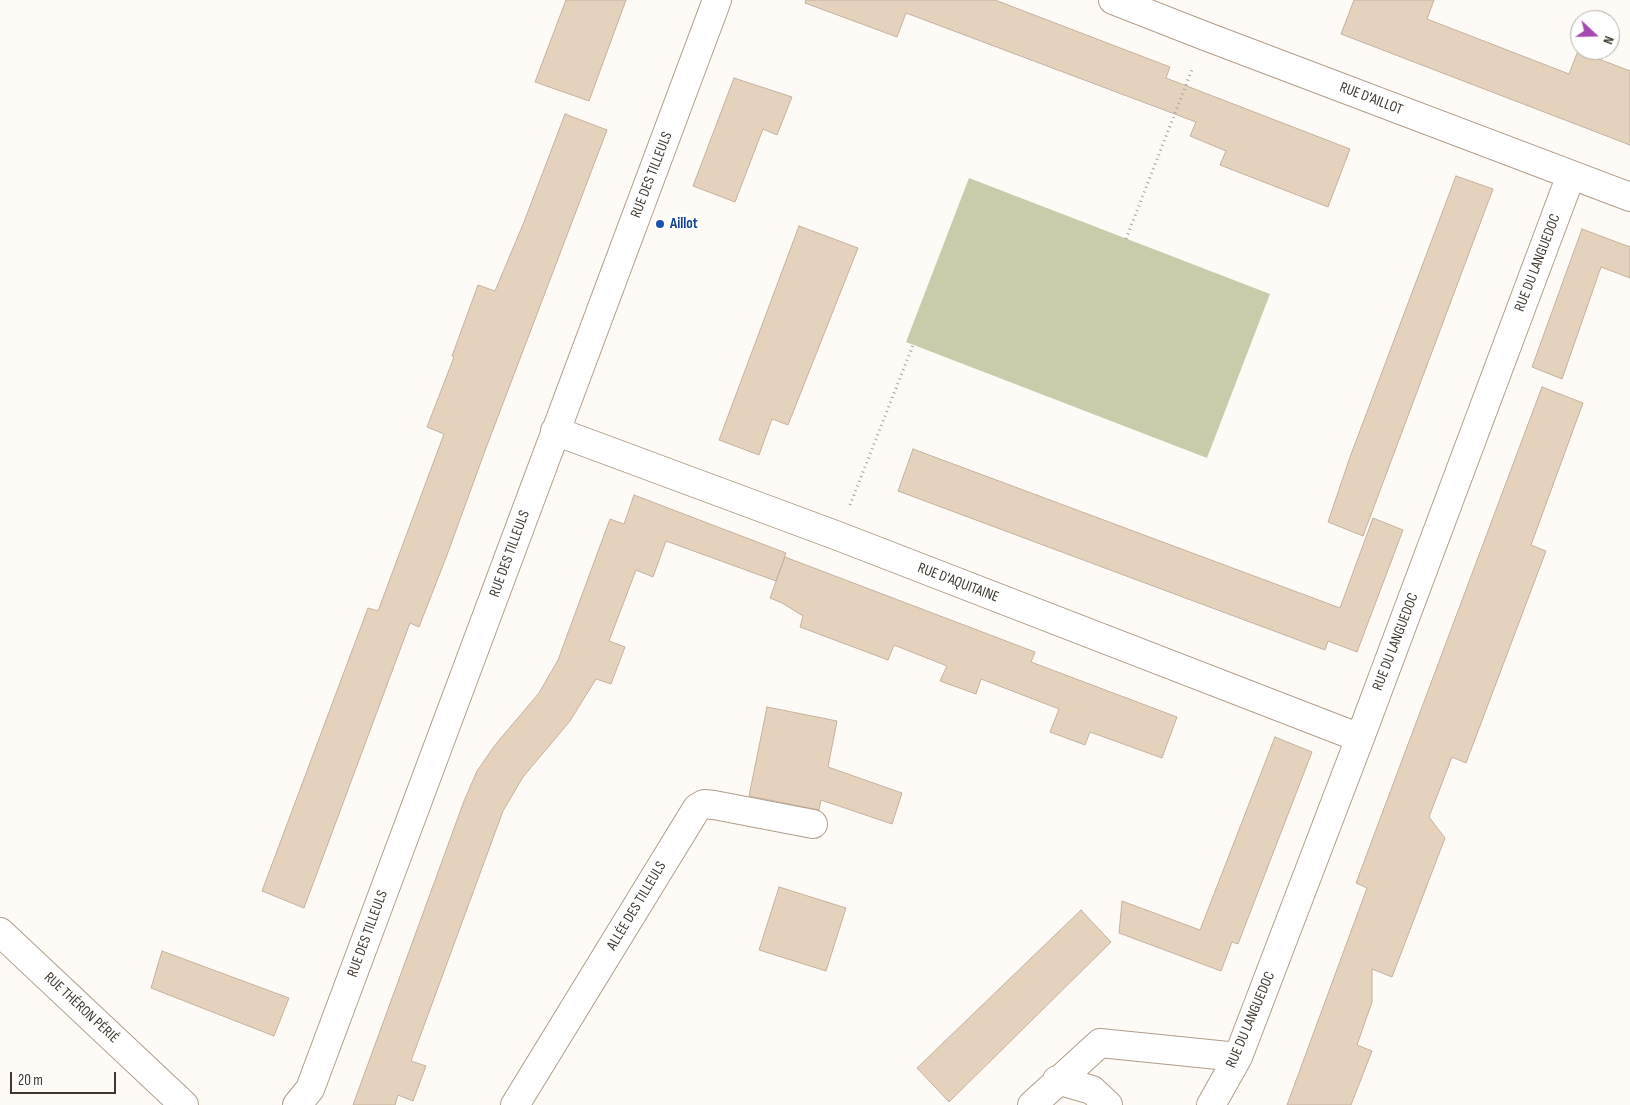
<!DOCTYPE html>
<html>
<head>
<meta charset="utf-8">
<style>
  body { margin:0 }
  #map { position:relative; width:1630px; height:1105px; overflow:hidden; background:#fefaf5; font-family:"Sofia Sans Condensed",sans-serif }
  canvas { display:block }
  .north { position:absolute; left:1570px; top:10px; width:50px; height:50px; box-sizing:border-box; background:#fff; border:1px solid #b2afac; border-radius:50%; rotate:111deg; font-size:14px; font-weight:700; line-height:20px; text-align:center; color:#3f382f }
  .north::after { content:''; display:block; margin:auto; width:18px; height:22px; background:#a749b2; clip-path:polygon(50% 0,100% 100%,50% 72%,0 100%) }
  .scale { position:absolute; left:10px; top:1072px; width:106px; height:22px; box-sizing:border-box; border:2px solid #3f382f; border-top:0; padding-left:6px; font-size:15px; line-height:18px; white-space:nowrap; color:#3f382f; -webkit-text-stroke:4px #fff; paint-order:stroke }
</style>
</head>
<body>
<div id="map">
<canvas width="1630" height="1105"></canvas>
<div class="north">N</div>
<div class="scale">20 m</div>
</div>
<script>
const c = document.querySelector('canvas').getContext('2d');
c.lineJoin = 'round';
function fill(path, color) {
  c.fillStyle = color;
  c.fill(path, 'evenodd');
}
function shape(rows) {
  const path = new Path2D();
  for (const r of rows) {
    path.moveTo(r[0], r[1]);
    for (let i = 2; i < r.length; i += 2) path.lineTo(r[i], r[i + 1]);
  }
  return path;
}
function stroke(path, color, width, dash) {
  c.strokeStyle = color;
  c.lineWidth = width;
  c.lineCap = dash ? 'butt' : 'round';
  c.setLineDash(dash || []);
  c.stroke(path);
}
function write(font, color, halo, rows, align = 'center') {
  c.font = font + ' "Sofia Sans Condensed",sans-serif';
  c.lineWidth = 5;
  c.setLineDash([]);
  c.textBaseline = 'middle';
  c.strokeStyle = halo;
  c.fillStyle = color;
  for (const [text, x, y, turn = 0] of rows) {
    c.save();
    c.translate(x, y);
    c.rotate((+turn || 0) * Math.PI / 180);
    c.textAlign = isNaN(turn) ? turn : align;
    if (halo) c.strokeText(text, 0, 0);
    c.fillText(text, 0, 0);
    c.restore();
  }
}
fill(shape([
  [969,178,1270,294,1207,458,906,342]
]), '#c9ccaa');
const building = shape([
  [566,0,626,0,589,101,535,82,566,0],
  [806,0,995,0,1170,67,1166,78,1350,149,1328,207,1220,165,1226,151,1190,136,1196,122,906,13,897,37,805,3,806,0],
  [1354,0,1434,0,1427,19,1569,74,1578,51,1630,71,1630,145,1341,34,1354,0],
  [734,78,792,97,777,135,763,129,735,202,693,186,734,78],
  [565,114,607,130,486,448,447,555,419,627,410,623,304,908,262,891,368,608,378,611,444,434,427,427,454,357,452,356,478,285,495,291,524,222,565,114],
  [1456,176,1493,189,1363,536,1328,522,1350,457,1456,176],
  [799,226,858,248,788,425,772,419,759,455,719,440,799,226],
  [1582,229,1630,247,1630,278,1601,267,1562,379,1532,367,1582,229],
  [1542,387,1583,403,1531,545,1546,551,1466,763,1452,757,1429,817,1445,838,1392,977,1372,969,1372,1002,1357,1045,1372,1051,1351,1105,1287,1105,1367,888,1356,883,1542,387],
  [913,449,1340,608,1373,518,1403,530,1357,652,1328,641,1325,650,898,491,913,449],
  [634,495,786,553,776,581,666,541,653,577,636,570,609,641,625,647,611,684,596,679,570,721,523,777,503,811,411,1061,426,1066,413,1101,398,1095,395,1105,353,1105,464,801,477,771,495,745,539,693,558,660,610,519,624,524,634,495],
  [785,557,1035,652,1031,662,1177,717,1162,758,1090,732,1085,745,1050,732,1059,709,981,679,976,694,940,681,947,666,894,645,888,660,800,627,803,616,782,603,770,598,785,557],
  [767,707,837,721,828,767,902,793,892,824,821,800,819,810,749,796,767,707],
  [1275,737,1312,752,1238,944,1232,942,1221,971,1119,933,1122,901,1200,930,1275,737],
  [779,887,846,908,826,971,759,950,779,887],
  [1081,910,1111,942,949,1102,917,1068,1081,910],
  [162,951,289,998,274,1036,151,988,162,951]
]);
fill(building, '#e5d2bd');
stroke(building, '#c5b29d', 1);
const minor = shape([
  [1113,0,1205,36,1630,197],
  [555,431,838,536,1360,738],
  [0,932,184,1105],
  [1057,1080,1092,1090,1108,1105],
  [297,1105,310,1089,717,0],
  [515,1105,697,808,704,804,714,805,813,824],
  [1032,1105,1100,1043,1238,1057],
  [1211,1105,1238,1057,1360,738,1571,175]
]);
stroke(minor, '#b09e8a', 30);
stroke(shape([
  [1126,239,1193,67],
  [850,505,913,345]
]), '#a8a29c', 3, [1, 4]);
stroke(minor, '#fff', 28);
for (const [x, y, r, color] of [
  [660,224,5,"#1a4fb4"]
]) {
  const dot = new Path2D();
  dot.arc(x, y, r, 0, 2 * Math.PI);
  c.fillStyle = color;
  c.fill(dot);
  stroke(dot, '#fff', 2);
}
write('15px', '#3f382f', '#fff', [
  ["RUE D'AILLOT",1371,99,21],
  ["RUE DES TILLEULS",652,175,-69],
  ["RUE DU LANGUEDOC",1538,263,-69],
  ["RUE DES TILLEULS",510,554,-70],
  ["RUE D'AQUITAINE",958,583,21],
  ["RUE DU LANGUEDOC",1396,642,-69],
  ["ALLÉE DES TILLEULS",637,906,-59],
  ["RUE DES TILLEULS",368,934,-70],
  ["RUE THÉRON PÉRIÉ",81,1008,43],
  ["RUE DU LANGUEDOC",1251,1020,-67]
]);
write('bold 15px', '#164399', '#fff', [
  ["Aillot",670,224]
], 'left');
</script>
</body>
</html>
